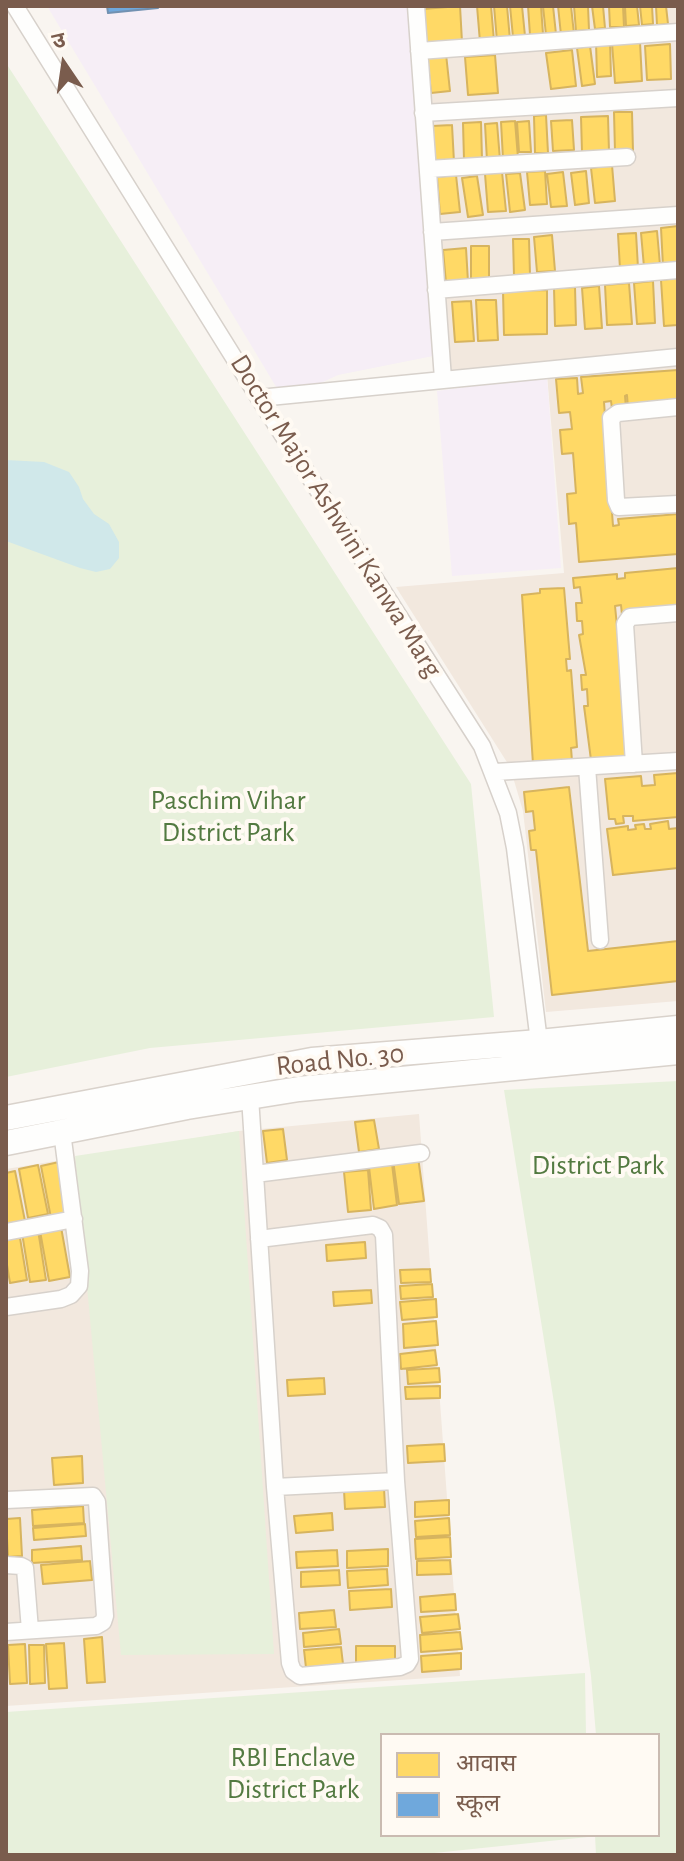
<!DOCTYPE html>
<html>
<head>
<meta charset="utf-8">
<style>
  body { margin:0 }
  #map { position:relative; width:684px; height:1861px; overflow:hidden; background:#f9f5f0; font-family:"Alegreya Sans","Noto Sans Devanagari",sans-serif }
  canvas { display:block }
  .frame { position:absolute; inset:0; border:8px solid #7a5c4d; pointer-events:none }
  .legend { position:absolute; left:380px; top:1733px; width:280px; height:104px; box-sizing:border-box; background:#fffaf3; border:2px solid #cabbb1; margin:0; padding:10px 14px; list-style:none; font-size:24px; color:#7a5c4d }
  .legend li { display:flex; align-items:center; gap:16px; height:40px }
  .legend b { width:40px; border:2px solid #cabbb1 }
  .north { position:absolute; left:24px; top:24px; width:80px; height:80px; -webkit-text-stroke:6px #fffaf3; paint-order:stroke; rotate:347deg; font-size:22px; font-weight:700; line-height:32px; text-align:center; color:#7a5c4d }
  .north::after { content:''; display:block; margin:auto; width:28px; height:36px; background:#7a5c4d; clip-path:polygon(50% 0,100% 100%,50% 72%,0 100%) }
</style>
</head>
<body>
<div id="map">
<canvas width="684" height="1861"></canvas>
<div class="frame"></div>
<ul class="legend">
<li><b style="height:22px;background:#ffd966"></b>आवास</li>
<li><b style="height:22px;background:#6fa8dc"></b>स्कूल</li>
</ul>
<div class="north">उ</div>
</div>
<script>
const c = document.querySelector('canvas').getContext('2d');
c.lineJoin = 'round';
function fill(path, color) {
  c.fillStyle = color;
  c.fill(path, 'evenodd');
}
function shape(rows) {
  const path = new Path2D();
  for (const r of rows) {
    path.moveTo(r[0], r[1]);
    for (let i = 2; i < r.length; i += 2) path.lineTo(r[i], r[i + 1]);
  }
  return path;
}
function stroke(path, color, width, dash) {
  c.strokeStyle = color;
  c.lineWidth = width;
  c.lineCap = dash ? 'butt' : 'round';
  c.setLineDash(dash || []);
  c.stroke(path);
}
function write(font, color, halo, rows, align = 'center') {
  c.font = font + ' "Alegreya Sans",sans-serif';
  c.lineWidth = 8;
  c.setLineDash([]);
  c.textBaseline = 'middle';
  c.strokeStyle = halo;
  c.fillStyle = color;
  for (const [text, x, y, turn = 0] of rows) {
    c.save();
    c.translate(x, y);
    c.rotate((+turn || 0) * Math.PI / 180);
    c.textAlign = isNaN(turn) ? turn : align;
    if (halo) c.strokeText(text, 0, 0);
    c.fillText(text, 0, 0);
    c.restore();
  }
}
fill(shape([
  [411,6,678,6,678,1001,546,1012,523,811,510,767,396,587,564,573,547,375,435,390],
  [419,1114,460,1676,6,1706,6,1169,239,1131]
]), '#f2e8de');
fill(shape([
  [47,6,411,6,433,356,338,375,284,400],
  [547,376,561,568,452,576,437,391]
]), '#f6eef6');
fill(shape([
  [6,63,471,784,494,1017,150,1048,6,1077],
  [678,1081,678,1855,596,1855,595,1835,658,1835,658,1735,596,1735,591,1676,555,1409,504,1090],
  [239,1131,274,1654,121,1655,75,1156],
  [585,1673,586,1735,382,1735,382,1835,588,1835,588,1837,415,1855,6,1855,6,1712]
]), '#e7f0db');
fill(shape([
  [6,460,44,462,69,472,79,487,83,499,94,514,109,524,119,542,119,558,110,569,96,572,80,568,6,541]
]), '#d0e8ea');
const homes = shape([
  [460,6,462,42,425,44,423,9,460,6],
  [477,6,491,6,494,41,480,42,477,6],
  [494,6,507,6,510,40,497,41,494,6],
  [510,6,522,6,525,36,513,37,510,6],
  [528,6,541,6,543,34,530,35,528,6],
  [543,6,553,6,556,34,546,35,543,6],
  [558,6,571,6,574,34,561,35,558,6],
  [574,6,588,6,589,30,576,31,574,6],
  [592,6,603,6,605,28,595,29,592,6],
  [609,6,623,6,624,27,610,27,609,6],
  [625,6,637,6,639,25,626,26,625,6],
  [640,6,652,6,653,24,642,25,640,6],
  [656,6,666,6,668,24,657,25,656,6],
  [596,42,610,42,611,76,597,77,596,42],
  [640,42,642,81,615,83,612,43,640,42],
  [670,44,671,79,647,80,645,46,670,44],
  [590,46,595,84,582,86,577,48,590,46],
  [572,50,576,86,551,89,546,53,572,50],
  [446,54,450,91,431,93,427,55,446,54],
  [495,55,498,93,468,95,465,57,495,55],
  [614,112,632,112,633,152,615,152,614,112],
  [546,115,548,153,535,153,534,116,546,115],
  [608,116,609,152,582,153,581,117,608,116],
  [572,120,574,150,553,151,551,121,572,120],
  [515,121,518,158,503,159,501,122,515,121],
  [529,121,531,152,519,152,517,122,529,121],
  [481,122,482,159,464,160,463,123,481,122],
  [497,123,500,160,487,161,485,124,497,123],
  [452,125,454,162,434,163,432,126,452,125],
  [612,165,615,201,595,203,591,168,612,165],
  [545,171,547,204,530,205,527,172,545,171],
  [586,171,589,203,575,205,571,173,586,171],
  [502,172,506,211,488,212,485,174,502,172],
  [563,172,567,206,551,207,547,174,563,172],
  [520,173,525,210,510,212,506,174,520,173],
  [456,175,460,212,440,214,437,177,456,175],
  [477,176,483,215,468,217,462,178,477,176],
  [678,226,678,265,663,266,661,228,678,226],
  [657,231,660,265,644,267,641,233,657,231],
  [636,233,638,268,620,269,618,234,636,233],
  [552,235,555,271,537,272,534,237,552,235],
  [513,239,529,239,530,275,514,276,513,239],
  [471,246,489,246,489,282,471,282,471,246],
  [466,248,468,282,446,283,443,250,466,248],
  [678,278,678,325,664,326,661,280,678,278],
  [653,281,655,323,637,324,634,283,653,281],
  [629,283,632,324,607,325,605,285,629,283],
  [599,286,602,328,585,329,582,288,599,286],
  [575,287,576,325,555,326,554,288,575,287],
  [547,290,547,334,504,335,503,291,547,290],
  [476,300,496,300,498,340,478,341,476,300],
  [471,301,474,341,455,342,452,302,471,301],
  [678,370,678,404,628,408,627,395,625,396,626,408,612,409,611,401,604,402,613,526,619,525,618,519,678,514,678,554,579,562,576,523,569,524,567,494,576,493,573,453,562,454,560,430,572,429,570,412,559,413,556,379,577,378,578,394,583,393,581,377,678,370],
  [678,568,678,610,622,615,621,605,615,606,630,757,591,760,584,706,588,706,587,689,582,690,581,675,586,675,579,635,583,634,582,621,577,621,576,603,582,603,580,587,574,588,573,578,617,574,617,579,625,578,625,573,678,568],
  [564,588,570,659,566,659,567,671,571,670,577,747,571,748,572,761,533,764,522,595,540,593,540,589,564,588],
  [678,773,678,817,633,821,633,816,623,816,624,823,616,824,615,819,609,819,605,779,641,776,642,786,655,785,654,775,678,773],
  [569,787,588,951,678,941,678,981,552,995,536,850,531,850,529,831,535,830,533,811,526,812,524,792,569,787],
  [668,821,669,829,678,828,678,868,613,875,607,829,628,826,628,830,636,829,635,825,644,824,645,829,651,829,650,824,668,821],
  [374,1120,379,1149,359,1152,355,1122,374,1120],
  [283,1129,287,1160,267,1163,263,1131,283,1129],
  [418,1157,424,1201,399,1204,393,1160,418,1157],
  [59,1162,69,1214,51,1218,41,1166,59,1162],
  [392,1164,397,1205,374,1209,369,1167,392,1164],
  [38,1165,48,1214,28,1218,19,1169,38,1165],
  [368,1170,371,1210,348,1212,344,1172,368,1170],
  [15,1171,25,1221,6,1224,6,1173,15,1171],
  [61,1227,70,1277,49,1281,40,1231,61,1227],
  [38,1230,46,1280,30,1282,22,1233,38,1230],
  [19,1232,27,1280,10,1283,6,1259,6,1235,19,1232],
  [365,1242,366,1258,327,1261,326,1245,365,1242],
  [430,1269,431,1282,401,1283,400,1270,430,1269],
  [432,1284,433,1297,401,1299,400,1286,432,1284],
  [371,1290,372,1303,334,1306,333,1292,371,1290],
  [436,1299,437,1317,402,1320,400,1302,436,1299],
  [436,1321,438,1345,404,1348,403,1324,436,1321],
  [435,1350,437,1365,401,1369,400,1354,435,1350],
  [439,1368,440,1382,408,1384,407,1370,439,1368],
  [324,1378,325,1394,288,1396,287,1380,324,1378],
  [440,1386,440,1398,406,1399,405,1387,440,1386],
  [444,1444,445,1461,408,1463,407,1446,444,1444],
  [82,1456,83,1483,54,1485,52,1458,82,1456],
  [384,1488,385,1507,345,1509,344,1490,384,1488],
  [449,1500,449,1515,415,1517,415,1502,449,1500],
  [83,1506,84,1523,33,1526,32,1510,83,1506],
  [332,1513,333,1530,296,1533,294,1516,332,1513],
  [20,1518,22,1556,8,1557,6,1519,20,1518],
  [449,1518,450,1535,416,1537,415,1521,449,1518],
  [85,1524,86,1536,34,1540,33,1528,85,1524],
  [450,1537,451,1557,416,1559,415,1539,450,1537],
  [81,1546,82,1560,32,1563,32,1550,81,1546],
  [388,1549,388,1566,347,1568,347,1551,388,1549],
  [337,1550,338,1566,297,1568,296,1552,337,1550],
  [450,1560,451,1574,417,1575,417,1561,450,1560],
  [90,1561,92,1580,43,1584,41,1565,90,1561],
  [387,1569,388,1585,348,1588,347,1571,387,1569],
  [339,1570,340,1585,301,1587,301,1572,339,1570],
  [391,1589,392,1607,350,1610,349,1591,391,1589],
  [455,1594,456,1610,421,1612,420,1597,455,1594],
  [334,1610,336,1627,300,1629,299,1613,334,1610],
  [458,1614,460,1629,422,1633,420,1617,458,1614],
  [339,1629,341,1644,304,1647,303,1633,339,1629],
  [460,1632,462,1649,421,1652,420,1635,460,1632],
  [102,1637,105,1682,87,1683,84,1639,102,1637],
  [64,1643,67,1688,49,1689,46,1644,64,1643],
  [25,1644,27,1683,10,1684,8,1645,25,1644],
  [29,1645,44,1645,45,1683,30,1684,29,1645],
  [356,1646,395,1646,395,1664,356,1665,356,1646],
  [341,1647,343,1664,306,1668,304,1650,341,1647],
  [461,1653,461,1669,422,1672,421,1656,461,1653]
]);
fill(homes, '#ffd966');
stroke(homes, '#d7b45e', 2);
const schools = shape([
  [107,6,158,6,158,8,108,13,107,6]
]);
fill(schools, '#6fa8dc');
stroke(schools, '#7291b1', 2);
const street = shape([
  [15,6,259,398,482,746,508,813,515,848,540,1050],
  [416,6,443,379],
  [419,51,678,32],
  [423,113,678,98],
  [428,169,627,157],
  [432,232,678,215],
  [436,290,678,270],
  [259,398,678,357],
  [678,407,618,413,611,418,616,500,619,507,678,504],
  [634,764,625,624,630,617,678,613],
  [587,767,600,940],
  [495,772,678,761],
  [250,1097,255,1174,275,1487,290,1663,293,1671,300,1676,400,1667,407,1664,410,1659,396,1481,384,1235,380,1228,373,1225,259,1239],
  [255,1174,421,1153],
  [6,1232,74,1219],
  [6,1307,61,1299,71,1295,79,1286,80,1271,62,1132],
  [275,1487,396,1481],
  [6,1500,93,1496,97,1502,105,1616,103,1622,96,1626,6,1632],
  [6,1565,21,1566,25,1568,30,1630]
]);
const secondary = shape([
  [6,1118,312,1060,539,1042,678,1028],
  [6,1143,187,1107,299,1089,678,1052]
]);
stroke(street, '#d7d1cb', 19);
stroke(secondary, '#d9d2cb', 27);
stroke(street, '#fefefd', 16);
stroke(secondary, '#fefefd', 24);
write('28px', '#7a5c4d', '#fffaf3', [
  ["Doctor Major Ashwini Kanwa Marg",336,516,58],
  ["Road No. 30",340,1060,-6]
]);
write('28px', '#537a41', '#fffaf3', [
  ["Paschim Vihar",228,801],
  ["District Park",228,833],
  ["District Park",598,1166],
  ["RBI Enclave",293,1758],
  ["District Park",293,1790]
]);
</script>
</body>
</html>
